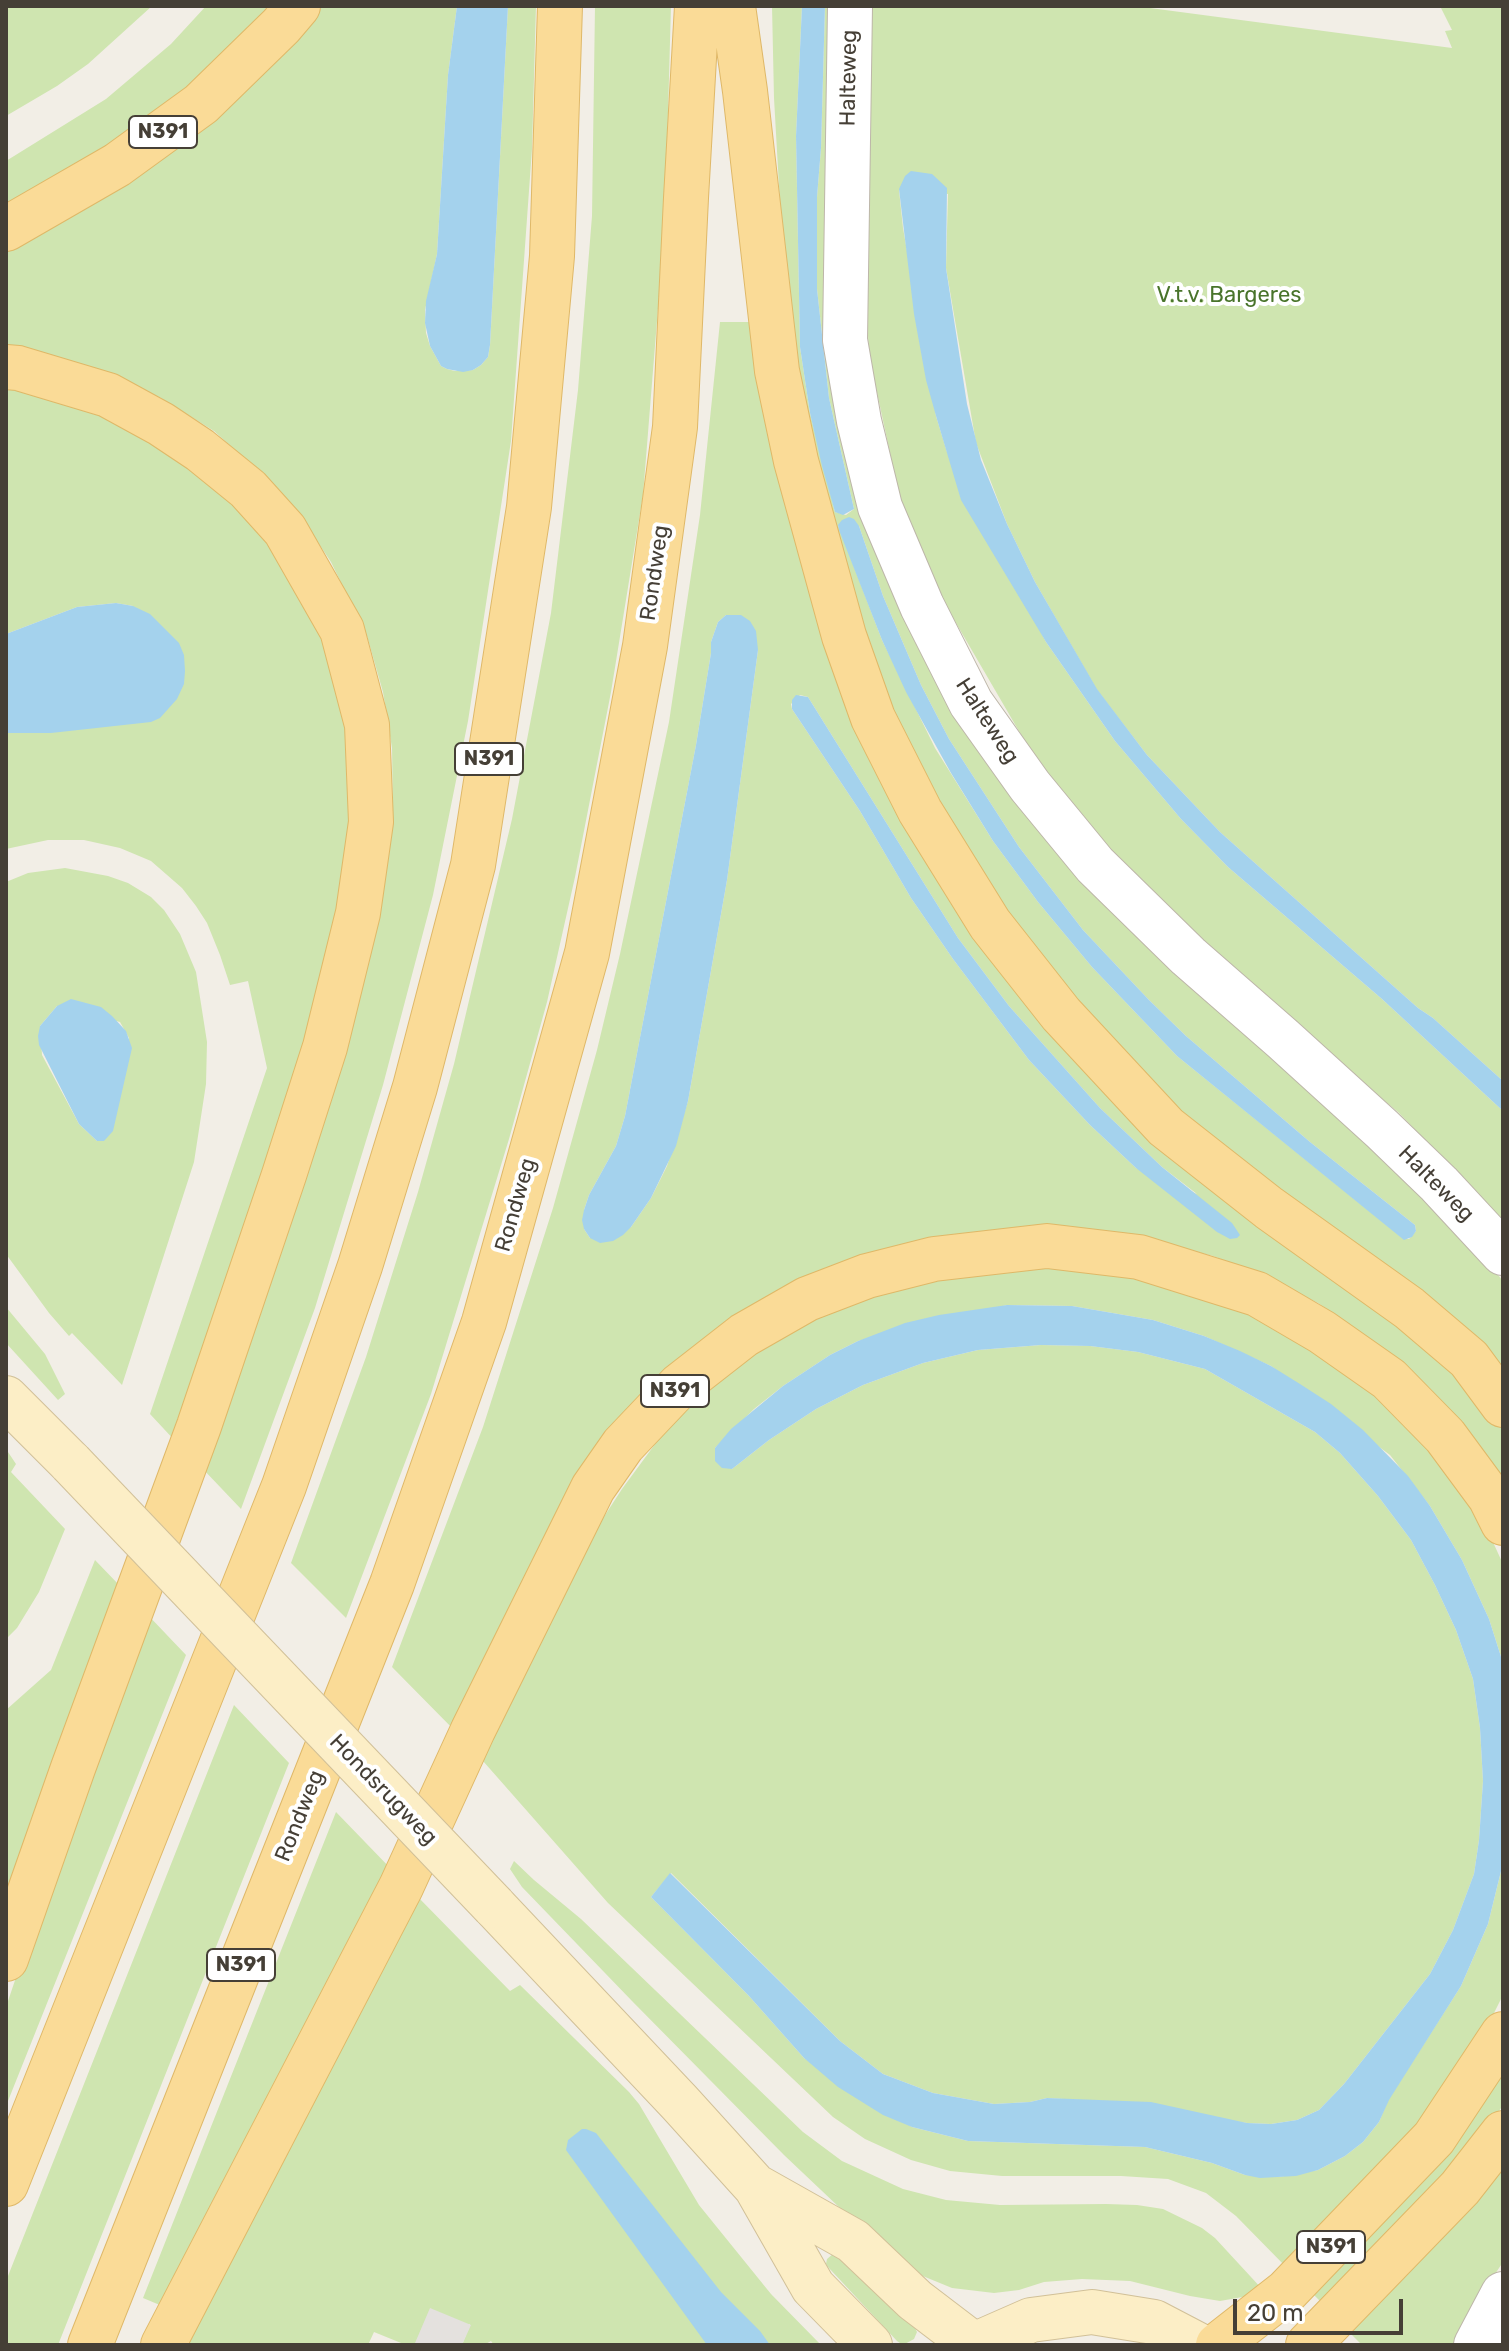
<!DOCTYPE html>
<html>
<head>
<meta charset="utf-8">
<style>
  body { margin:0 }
  #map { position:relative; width:1509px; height:2351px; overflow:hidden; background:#f2eee6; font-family:Rubik,sans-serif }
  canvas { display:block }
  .frame { position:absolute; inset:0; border:8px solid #453f36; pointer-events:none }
  .scale { position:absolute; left:1233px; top:2299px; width:170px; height:36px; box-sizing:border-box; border:4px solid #453f36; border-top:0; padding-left:10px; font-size:24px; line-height:28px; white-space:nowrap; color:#453f36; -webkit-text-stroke:6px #fff; paint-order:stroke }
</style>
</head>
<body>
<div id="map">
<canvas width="1509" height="2351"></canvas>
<div class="frame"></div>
<div class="scale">20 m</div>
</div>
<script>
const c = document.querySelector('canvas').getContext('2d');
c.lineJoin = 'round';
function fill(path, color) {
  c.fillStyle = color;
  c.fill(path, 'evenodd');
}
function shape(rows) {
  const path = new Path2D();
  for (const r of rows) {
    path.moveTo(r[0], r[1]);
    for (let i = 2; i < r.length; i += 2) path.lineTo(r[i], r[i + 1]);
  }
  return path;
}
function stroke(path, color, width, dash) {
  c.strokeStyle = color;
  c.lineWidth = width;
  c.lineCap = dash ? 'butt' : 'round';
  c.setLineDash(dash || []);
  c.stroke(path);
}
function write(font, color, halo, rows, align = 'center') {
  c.font = font + ' Rubik,sans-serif';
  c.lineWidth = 8;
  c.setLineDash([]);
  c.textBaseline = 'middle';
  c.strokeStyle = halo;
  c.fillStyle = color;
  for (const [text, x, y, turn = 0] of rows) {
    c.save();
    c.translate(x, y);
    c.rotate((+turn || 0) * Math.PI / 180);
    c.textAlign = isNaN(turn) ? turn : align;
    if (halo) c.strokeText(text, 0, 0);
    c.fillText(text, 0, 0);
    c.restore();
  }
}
fill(shape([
  [6,6,152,6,88,64,57,86,6,116],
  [206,6,275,6,160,114,6,212,6,161,106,99,171,44],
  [320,6,457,6,448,75,437,254,425,310,426,333,430,346,441,366,447,369,455,371,473,370,481,365,488,357,490,345,508,6,536,6,532,149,511,441,468,721,433,895,383,1085,315,1308,241,1509,202,1468,333,1082,370,957,384,882,393,812,392,748,383,692,367,636,331,562,299,514,258,471,214,431,161,398,93,370,6,350,6,249,279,51],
  [595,6,671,6,665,221,643,495,611,692,575,877,547,1002,509,1139,431,1394,346,1618,291,1563,366,1357,418,1192,454,1064,512,819,551,613,578,390,592,216],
  [772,6,802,6,796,136,800,347,810,413,835,512,846,515,854,509,829,398,817,289,817,197,821,148,825,6,831,6,824,297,922,650,1336,1112,1488,1263,1503,1281,1503,1371,1437,1303,1410,1281,1354,1244,1224,1148,1163,1095,1112,1045,1014,923,925,778,888,701,849,588,801,406,783,257,774,98],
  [838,525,859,526,883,596,921,685,949,739,1019,847,1083,930,1149,1000,1186,1036,1310,1142,1415,1225,1416,1231,1409,1239,1404,1239,1177,1056,1092,967,1038,902,993,841,935,748,882,640],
  [872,6,1135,6,1452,48,1445,31,1452,30,1440,6,1503,6,1503,1081,1433,1018,1418,1008,1220,832,1147,755,1097,690,1035,582,1007,524,976,443,946,268,948,194,899,190,903,228,936,416,947,452,1046,642,1115,741,1181,819,1228,867,1382,999,1503,1111,1503,1221,1398,1112,1291,1024,1174,915,1101,839,1041,769,942,599,899,495,869,355,864,258,864,181],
  [720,322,753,322,772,432,975,925,1383,1304,1494,1416,1503,1428,1503,1482,1439,1398,1376,1343,1318,1303,1248,1269,1213,1256,1158,1242,1016,1229,968,1233,927,1240,719,1333,459,1735,392,1667,483,1427,553,1208,597,1050,620,954,669,722,700,515],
  [726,615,758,650,727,880,688,1101,667,1166,651,1198,631,1227,590,1238,584,1229,584,1210,589,1195,616,1146,625,1116,696,745,711,653,711,642,718,622],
  [800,695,808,697,958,938,1009,1006,1100,1108,1162,1167,1197,1194,1136,1168,1090,1125,1029,1060,953,959,911,898,860,811,792,709,791,704],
  [6,387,62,399,141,430,256,520,337,659,355,779,334,950,177,1443,150,1414,267,1068,248,981,230,985,220,955,207,923,196,906,182,888,151,861,120,848,84,840,48,840,6,849,6,733,51,733,133,606,116,603,77,607,6,634],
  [65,868,108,876,128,883,151,897,164,910,180,934,196,972,207,1042,206,1084,194,1162,122,1385,72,1333,69,1336,49,1313,6,1254,6,882,28,873],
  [57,1006,120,1022,129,1038,97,1141,79,1124,42,1055,40,1026],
  [1057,1266,1158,1278,1296,1333,1377,1391,1455,1479,1492,1540,1503,1564,1503,1663,1489,1619,1462,1560,1430,1506,1390,1455,1271,1366,1204,1336,1153,1320,1072,1306,1007,1305,858,1341,830,1355,783,1386,754,1409,715,1448,732,1469,769,1440,816,1409,863,1385,923,1363,978,1350,1041,1345,1090,1346,1138,1352,1205,1369,1315,1432,1340,1453,1378,1496,1411,1540,1435,1585,1456,1630,1473,1679,1480,1728,1483,1781,1479,1840,1474,1874,1453,1930,1430,1974,1344,2084,1319,2110,1297,2120,1271,2124,1247,2123,1095,2101,1047,2098,1030,2102,994,2104,933,2093,883,2074,840,2041,671,1873,651,1897,749,1996,804,2058,912,2127,968,2141,1145,2147,1212,2163,1245,2175,1279,2177,1318,2170,1345,2156,1363,2142,1379,2122,1388,2100,1461,1986,1488,1924,1503,1863,1503,1995,1473,2055,1450,2092,1288,2269,1236,2216,1206,2193,1168,2179,1121,2176,1002,2176,950,2171,911,2160,865,2139,833,2117,608,1903,483,1761,563,1587,596,1529,622,1489,675,1417,703,1392,770,1342,823,1315,869,1295,928,1278],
  [6,1307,45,1354,65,1394,58,1400,6,1343],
  [6,1449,16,1464,11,1472,65,1529,39,1592,17,1628,6,1639],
  [95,1560,121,1587,6,1905,6,1710,51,1670],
  [146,1613,186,1655,6,2106,6,2007,63,1838],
  [234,1705,289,1763,58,2345,6,2345,6,2281],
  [336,1812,394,1872,167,2308,143,2298],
  [514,1861,534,1880,581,1919,803,2132,842,2161,903,2189,946,2200,1000,2205,1106,2204,1137,2205,1163,2209,1202,2228,1215,2238,1263,2290,1248,2296,1220,2301,1190,2296,1130,2281,1082,2279,1044,2282,1019,2290,994,2293,952,2288,913,2272,878,2244,784,2155,632,2001,522,1887,510,1869],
  [417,1896,510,1991,520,1985,629,2092,639,2104,699,2205,771,2294,821,2345,494,2345,491,2341,484,2345,462,2345,470,2324,412,2345,406,2345,374,2332,368,2345,186,2345],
  [1503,2067,1503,2105,1473,2150,1324,2305,1311,2292],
  [1503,2165,1503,2262,1485,2289,1455,2345,1362,2345,1348,2331],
  [834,2253,843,2254,915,2328,917,2332,914,2339,903,2345,897,2341,828,2267,826,2264,827,2259]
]), '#cfe5b0');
fill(shape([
  [430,2308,471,2325,462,2345,412,2345,415,2343]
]), '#e4e1de');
fill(shape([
  [457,6,508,6,490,345,488,357,481,365,473,370,463,372,447,369,441,366,430,346,425,323,426,301,437,254,448,75],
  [802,6,825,6,821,148,817,197,817,289,829,398,854,509,843,515,835,512,822,466,810,413,800,347,796,136],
  [911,171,932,174,947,188,946,268,967,404,981,460,1007,524,1035,582,1097,689,1147,755,1220,832,1418,1008,1433,1018,1503,1081,1503,1111,1382,999,1228,867,1181,819,1115,741,1046,642,961,500,936,416,926,380,914,314,901,206,899,189,905,176],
  [849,517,854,519,859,526,883,596,921,685,949,739,1019,847,1083,930,1149,1000,1186,1036,1310,1142,1415,1225,1416,1231,1412,1237,1404,1240,1177,1056,1092,967,1038,902,993,841,951,773,906,692,882,640,839,530,838,525,842,520],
  [116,603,133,606,150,614,179,643,184,655,185,671,184,684,177,699,160,718,151,722,51,733,6,733,6,634,77,607],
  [726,615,741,615,750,621,756,631,758,650,727,880,688,1101,676,1146,651,1198,631,1227,623,1235,613,1241,600,1243,590,1238,584,1229,582,1220,584,1210,589,1195,616,1146,625,1116,696,745,711,653,711,642,718,622],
  [796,695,808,697,958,938,1009,1006,1100,1108,1162,1167,1232,1223,1240,1235,1237,1238,1230,1239,1217,1232,1136,1168,1090,1125,1029,1060,953,959,911,898,860,811,792,709,792,700],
  [71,999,101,1007,112,1016,126,1031,132,1048,113,1131,104,1141,97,1141,79,1124,39,1045,38,1036,40,1026,57,1006],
  [1007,1305,1072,1306,1153,1320,1204,1336,1240,1351,1271,1366,1300,1384,1331,1404,1363,1430,1408,1476,1430,1506,1462,1560,1489,1619,1503,1663,1503,1863,1488,1924,1461,1986,1389,2100,1379,2122,1363,2142,1345,2156,1318,2170,1296,2176,1260,2178,1245,2175,1212,2163,1145,2147,968,2141,912,2127,883,2115,838,2087,804,2058,749,1996,651,1897,670,1873,840,2041,883,2074,933,2093,994,2104,1030,2102,1047,2098,1151,2102,1247,2123,1271,2124,1297,2120,1319,2110,1344,2084,1430,1974,1453,1930,1474,1874,1479,1840,1483,1781,1480,1728,1473,1679,1456,1630,1435,1585,1411,1540,1378,1496,1340,1453,1315,1432,1205,1369,1138,1352,1090,1346,1041,1345,978,1350,923,1363,863,1385,816,1409,769,1440,732,1469,722,1468,715,1461,715,1448,731,1429,783,1386,830,1355,858,1341,905,1323,939,1315],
  [582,2129,586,2129,596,2133,721,2292,760,2331,770,2345,707,2345,566,2150,568,2140]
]), '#a4d2ed');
const minor = shape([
  [850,6,845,340,859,421,880,507,922,606,971,703,1030,786,1095,865,1188,956,1283,1039,1382,1129,1439,1184,1503,1253],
  [1476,2345,1503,2294]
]);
const secondary = shape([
  [6,1398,71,1463],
  [494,1906,680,2103,756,2187,813,2287,870,2345],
  [757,2187,853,2241,915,2300,974,2345],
  [974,2345,1031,2320,1092,2312,1154,2322,1198,2345]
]);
const primary = shape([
  [733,6,745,91,777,371,796,461,844,636,873,718,920,811,990,924,1061,1014,1166,1127,1269,1208,1409,1308,1469,1359,1503,1405],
  [6,229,117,165,201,104,281,26,298,6],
  [6,367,18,368,108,395,161,424,200,450,248,489,285,530,342,630,367,725,371,822,358,913,325,1047,284,1175,199,1426,73,1768,6,1959],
  [6,2184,284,1486,360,1266,415,1087,473,865,529,507,552,256,560,6],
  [90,2345,392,1584,484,1322,587,953,645,646,675,427,686,198,697,6],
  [163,2345,401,1887,473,1730,593,1488,623,1445,680,1385,744,1335,807,1299,867,1276,934,1259,1047,1246,1139,1257,1257,1294,1322,1332,1389,1379,1445,1436,1490,1497,1503,1523],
  [1218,2345,1287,2291,1434,2138,1503,2034],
  [1308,2345,1460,2188,1503,2133]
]);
stroke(minor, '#bdb6a9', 46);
stroke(secondary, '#d1c098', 46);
stroke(primary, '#dfb868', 46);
stroke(minor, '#fff', 44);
stroke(secondary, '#fceec6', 44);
stroke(primary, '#fadb97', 44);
const secondaryBridge = shape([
  [71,1463,494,1906]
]);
stroke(secondaryBridge, '#d1c098', 46, []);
stroke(secondaryBridge, '#fceec6', 44);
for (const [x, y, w] of [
  [163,132,68],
  [489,759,68],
  [675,1391,68],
  [241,1965,68],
  [1331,2247,68]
]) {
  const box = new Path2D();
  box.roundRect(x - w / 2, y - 16, w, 32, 6);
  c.fillStyle = '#fff';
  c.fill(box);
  stroke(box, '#453f36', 2);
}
write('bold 20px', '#453f36', null, [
  ["N391",163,132],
  ["N391",489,759],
  ["N391",675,1391],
  ["N391",241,1965],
  ["N391",1331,2247]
]);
write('22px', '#453f36', '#fff', [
  ["Halteweg",849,78,-89],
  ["Rondweg",655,573,-82],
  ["Halteweg",987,721,57],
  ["Halteweg",1436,1184,45],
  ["Rondweg",516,1205,-74],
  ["Hondsrugweg",383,1790,46],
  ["Rondweg",300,1816,-68]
]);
write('22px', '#49742b', '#fff', [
  ["V.t.v. Bargeres",1229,296]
]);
</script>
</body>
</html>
